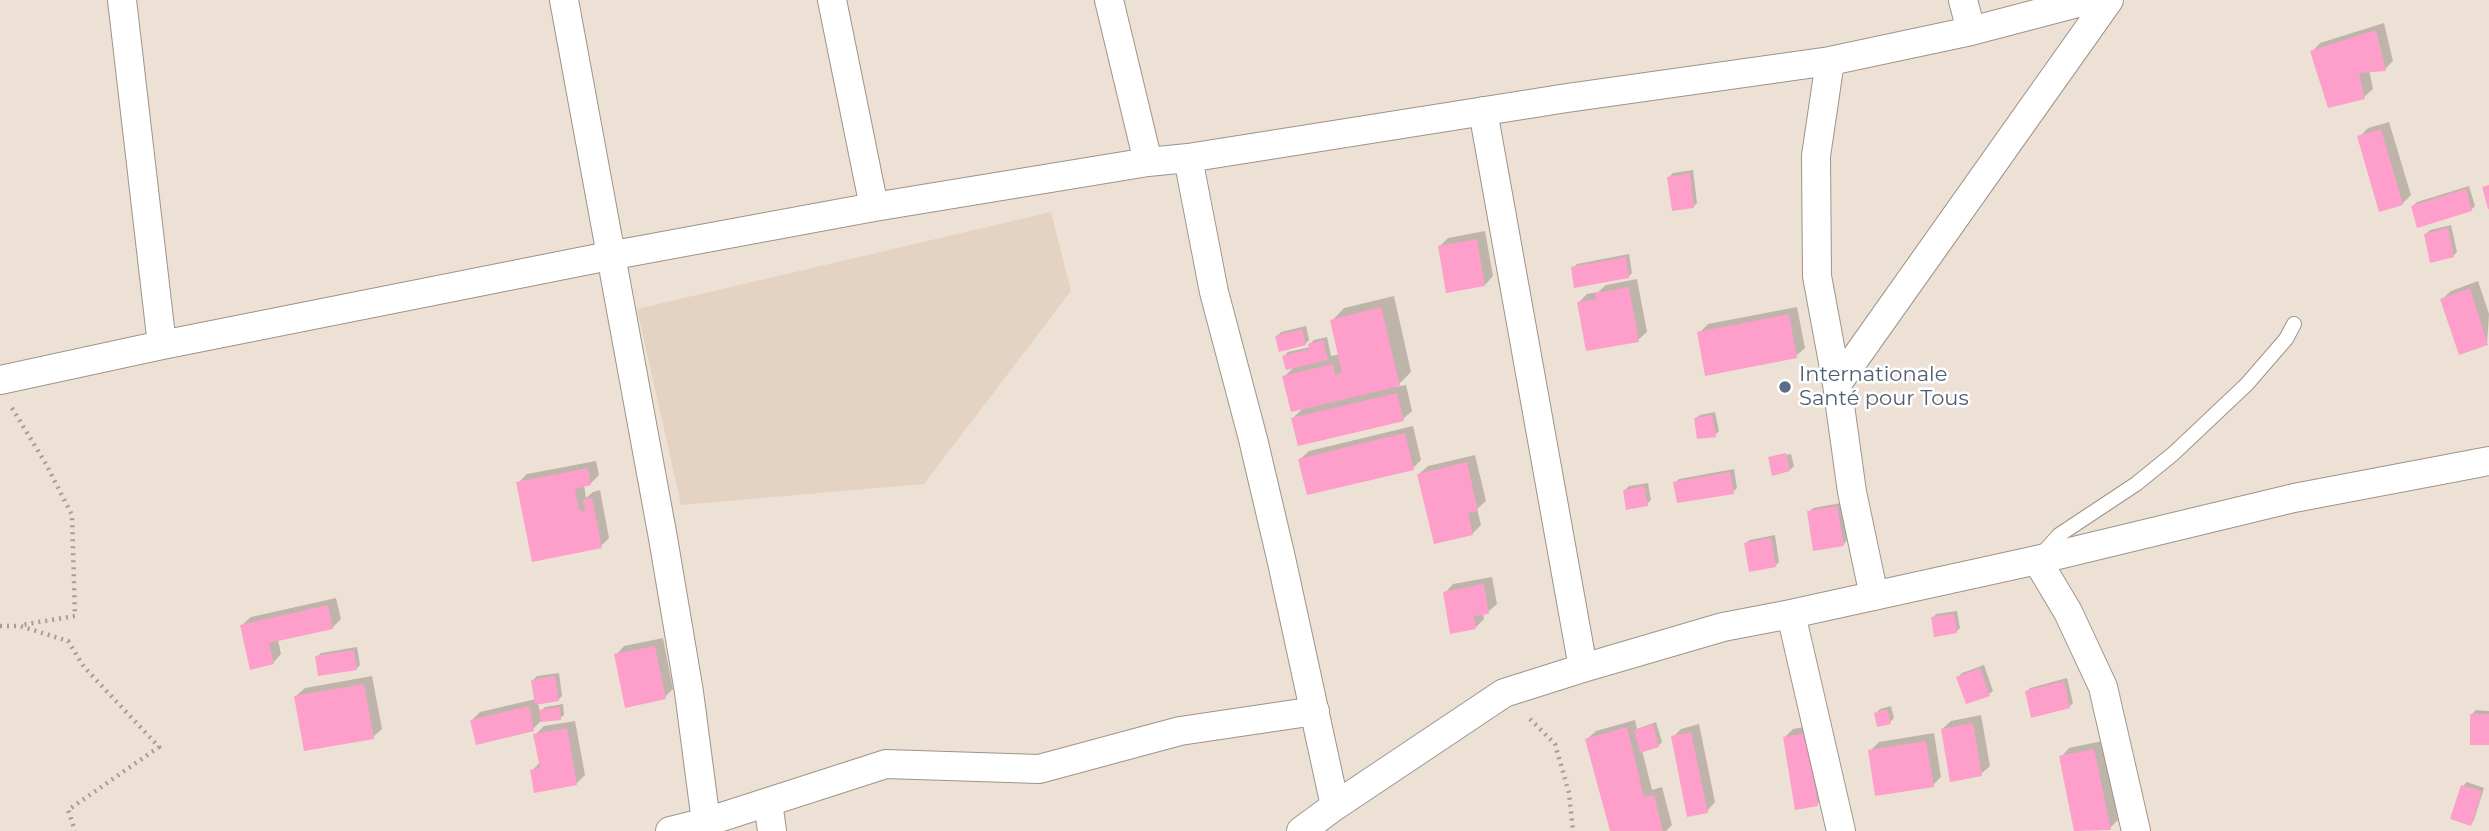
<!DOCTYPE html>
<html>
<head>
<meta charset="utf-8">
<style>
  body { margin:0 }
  canvas { display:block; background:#ede1d5 }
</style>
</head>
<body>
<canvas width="2489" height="831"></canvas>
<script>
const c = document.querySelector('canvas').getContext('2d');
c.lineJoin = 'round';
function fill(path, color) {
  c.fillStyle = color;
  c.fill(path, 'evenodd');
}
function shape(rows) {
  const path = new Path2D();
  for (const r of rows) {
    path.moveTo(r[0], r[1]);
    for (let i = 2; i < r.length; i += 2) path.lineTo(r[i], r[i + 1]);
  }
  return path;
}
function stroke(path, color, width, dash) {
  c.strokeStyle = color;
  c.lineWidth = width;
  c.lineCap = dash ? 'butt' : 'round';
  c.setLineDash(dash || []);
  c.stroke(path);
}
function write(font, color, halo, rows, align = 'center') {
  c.font = font + ' Montserrat,sans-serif';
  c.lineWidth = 5;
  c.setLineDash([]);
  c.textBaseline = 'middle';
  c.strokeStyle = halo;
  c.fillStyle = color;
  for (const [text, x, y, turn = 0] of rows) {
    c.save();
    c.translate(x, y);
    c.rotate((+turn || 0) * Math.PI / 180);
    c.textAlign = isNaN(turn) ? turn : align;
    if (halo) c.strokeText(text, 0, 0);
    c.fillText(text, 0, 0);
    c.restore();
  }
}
fill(shape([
  [1051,212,1071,291,924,484,681,505,637,309]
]), '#e4d3c2');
fill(shape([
  [2384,23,2393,61,2385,69,2369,70,2373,89,2364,97,2312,52,2320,43],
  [2389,122,2411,195,2402,204,2359,137,2368,128],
  [1693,170,1697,203,1693,207,1669,177,1673,173],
  [2469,186,2475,206,2471,210,2413,206,2417,202],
  [2451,225,2457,252,2453,256,2426,234,2430,230],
  [1485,231,1493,276,1485,285,1440,246,1448,238],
  [1629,254,1632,273,1628,277,1573,268,1577,264],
  [1637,279,1647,332,1638,340,1579,302,1587,294,1598,292,1606,285],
  [2478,281,2489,314,2487,344,2442,299,2451,291],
  [1394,296,1411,372,1396,387,1406,385,1412,411,1403,419,1293,418,1304,407,1284,377,1295,366,1284,356,1288,352,1310,347,1309,340,1305,344,1277,336,1281,332,1306,326,1310,344,1314,340,1327,337,1331,356,1340,354,1332,321,1344,308],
  [1797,307,1805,348,1796,356,1699,333,1708,324],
  [1715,412,1719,431,1715,435,1696,418,1700,415],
  [1413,426,1421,460,1413,468,1300,459,1309,451],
  [1791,454,1794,466,1790,470,1770,458],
  [1475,455,1486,501,1477,509,1481,525,1472,534,1419,474,1428,466],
  [596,461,599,475,590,484,584,485,586,498,593,492,600,490,609,538,601,546,518,483,527,474],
  [1734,469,1737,488,1733,492,1675,483,1679,479],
  [1648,483,1651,500,1647,504,1625,490,1629,486],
  [1841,503,1847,540,1844,544,1809,512,1813,508],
  [1775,535,1779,562,1775,566,1746,543,1750,540],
  [1492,577,1497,604,1488,612,1483,613,1484,619,1476,627,1445,593,1453,584],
  [336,598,341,619,332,628,278,640,281,654,273,663,242,625,251,617],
  [1957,611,1960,628,1956,632,1933,618,1936,614],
  [663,638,673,689,665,697,616,655,624,646],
  [357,647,360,665,356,669,317,657,321,653],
  [1984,665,1993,691,1989,694,1958,677,1962,673],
  [559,673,562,696,558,700,538,703,540,712,545,707,563,704,564,715,560,718,542,720,533,729,472,720,480,712,536,699,533,680,537,676],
  [372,676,382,729,373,737,296,696,305,688],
  [2067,678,2073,703,2069,707,2027,692,2030,688],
  [1891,706,1894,718,1890,722,1876,713,1880,709],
  [2476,710,2489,711,2489,743,2472,714],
  [1981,715,1990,766,1981,774,1942,729,1951,721],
  [1635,720,1637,729,1656,722,1662,742,1658,746,1642,750,1652,790,1662,787,1672,825,1666,831,1611,831,1587,739,1596,731],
  [575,721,585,775,576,784,532,771,540,762,535,735,544,726],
  [1699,724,1715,802,1707,811,1673,737,1681,729],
  [1814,725,1826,796,1817,804,1785,737,1793,729],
  [1934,733,1941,777,1933,785,1870,751,1879,742],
  [2102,741,2118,820,2110,828,2076,831,2061,757,2069,748],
  [2467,782,2484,788,2474,820,2471,824,2463,786]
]), '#0003');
fill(shape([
  [2376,30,2386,71,2359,73,2365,99,2328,108,2310,51],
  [2381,129,2403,205,2379,212,2357,136],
  [1690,173,1694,208,1672,211,1667,177],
  [2489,185,2489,209,2488,209,2482,187],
  [2466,189,2472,211,2417,228,2411,206],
  [2448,228,2454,257,2430,263,2424,234],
  [1477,239,1485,286,1446,293,1438,246],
  [1626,257,1629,278,1574,288,1571,267],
  [1629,287,1639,342,1586,351,1577,302,1596,299,1595,293],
  [2470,288,2488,345,2459,355,2440,299],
  [1381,307,1400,386,1291,412,1282,376,1333,364,1335,375,1342,373,1330,320],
  [1789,314,1797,358,1705,376,1697,332],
  [1302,329,1306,345,1279,352,1275,336],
  [1323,340,1328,360,1286,370,1282,356,1309,349,1308,344],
  [1397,393,1404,421,1298,446,1291,418],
  [1712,415,1716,437,1697,439,1694,418],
  [1405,433,1414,470,1307,495,1298,459],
  [1786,453,1790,471,1772,476,1768,457],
  [1467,462,1478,511,1468,513,1473,535,1434,544,1417,474],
  [588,468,591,485,575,489,579,510,585,512,583,500,592,498,602,548,532,562,516,482],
  [1730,472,1734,494,1677,503,1673,482],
  [1644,486,1648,506,1626,510,1623,490],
  [1837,506,1844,546,1813,551,1807,511],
  [1771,538,1776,567,1749,572,1744,543],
  [1484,584,1489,614,1474,616,1476,629,1450,634,1443,592],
  [328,605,333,629,269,643,274,664,250,670,240,625],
  [1954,614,1957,633,1934,637,1931,617],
  [655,646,666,699,625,708,614,654],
  [354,650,357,670,318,676,315,656],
  [1980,668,1990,696,1966,704,1956,677],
  [555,676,559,701,535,705,531,680],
  [2064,681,2070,708,2031,718,2025,691],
  [364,684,374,739,304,751,294,696],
  [529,706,534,731,476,745,470,720],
  [560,707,561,720,541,722,539,710],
  [1887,709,1891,724,1877,727,1874,713],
  [2470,714,2489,714,2489,745,2470,745],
  [1973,723,1982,776,1950,782,1941,729],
  [1653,724,1659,747,1640,753,1634,730],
  [1627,727,1644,797,1654,795,1663,831,1610,831,1585,739],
  [567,728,577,785,534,793,530,770,540,768,533,734],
  [1691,732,1708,813,1687,817,1671,736],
  [1806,733,1818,806,1795,810,1783,737],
  [1926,741,1934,787,1875,796,1868,750],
  [2094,749,2111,830,2074,831,2059,756],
  [2461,785,2482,791,2471,826,2450,819]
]), '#fd9ecb');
const service = shape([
  [2041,555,2059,535,2136,484,2173,454,2247,384,2286,339,2294,324]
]);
const minor = shape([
  [122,0,162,345],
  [564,0,663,538,689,692,706,822],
  [832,0,874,207],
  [1109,0,1148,162],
  [1971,31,2089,0],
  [1830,61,1816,156,1817,276,1837,384,1852,492,1874,596],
  [1483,111,1583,668],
  [1188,158,1214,292,1253,439,1281,558,1335,806,1504,693,1583,668,1723,627,1791,614,2037,560,2294,498,2489,461],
  [0,380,162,345,609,256,874,207,1148,162,1188,158,1567,98,1830,61,1971,31,1963,0],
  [1837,384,2109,0],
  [2037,560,2068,612,2103,687,2136,831],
  [1791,614,1841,831],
  [768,802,772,831],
  [670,831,706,822,886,764,1039,769,1180,731,1315,711],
  [1301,831,1335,806]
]);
stroke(service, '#9e9489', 16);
stroke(minor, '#9e9489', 30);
stroke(shape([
  [12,408,46,464,72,515,75,616,21,625],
  [0,626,20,626,68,641,84,667,159,747,68,810,75,831],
  [1530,719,1555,744,1569,793,1573,831]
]), '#a69d93', 4.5, [2, 5]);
stroke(service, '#fff', 14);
stroke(minor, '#fff', 28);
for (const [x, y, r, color] of [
  [1785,387,7,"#5c6f8a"]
]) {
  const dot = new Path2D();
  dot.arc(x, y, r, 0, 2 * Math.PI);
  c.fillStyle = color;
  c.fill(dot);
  stroke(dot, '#fff', 2.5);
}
write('21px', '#4e5e75', '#fff', [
  ["Internationale",1799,375],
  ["Santé pour Tous",1799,399]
], 'left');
</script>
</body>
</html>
